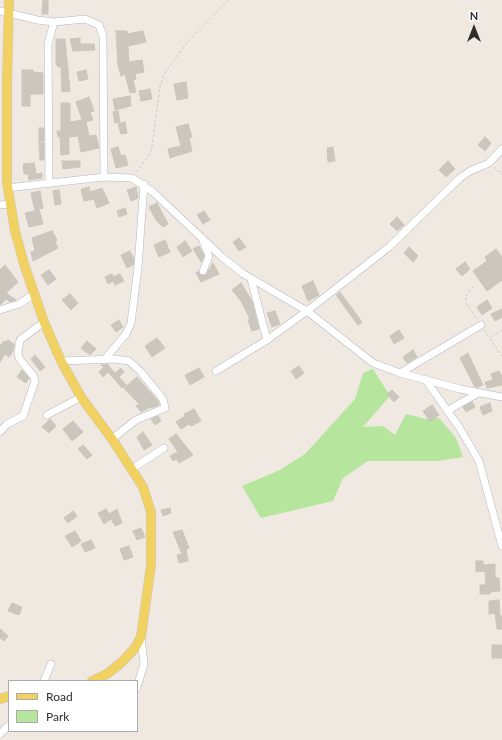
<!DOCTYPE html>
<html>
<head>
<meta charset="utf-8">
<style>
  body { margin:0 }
  #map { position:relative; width:502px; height:740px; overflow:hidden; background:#efe9e1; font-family:Lato,sans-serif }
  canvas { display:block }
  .legend { position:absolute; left:8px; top:680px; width:130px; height:52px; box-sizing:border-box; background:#fff; border:1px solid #ababab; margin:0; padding:5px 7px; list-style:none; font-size:12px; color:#2e2e2e }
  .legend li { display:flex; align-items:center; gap:8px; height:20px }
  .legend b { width:20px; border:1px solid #ababab }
  .north { position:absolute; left:454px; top:8px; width:40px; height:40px; -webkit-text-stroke:3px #fff; paint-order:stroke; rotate:0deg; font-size:11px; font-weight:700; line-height:16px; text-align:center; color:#2e2e2e }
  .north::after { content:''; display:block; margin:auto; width:14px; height:18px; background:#2e2e2e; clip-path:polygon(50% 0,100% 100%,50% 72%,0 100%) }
</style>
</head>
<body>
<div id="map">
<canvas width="502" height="740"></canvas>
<ul class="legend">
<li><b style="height:5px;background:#f2d163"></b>Road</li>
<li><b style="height:11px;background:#b6e59e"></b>Park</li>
</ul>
<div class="north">N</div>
</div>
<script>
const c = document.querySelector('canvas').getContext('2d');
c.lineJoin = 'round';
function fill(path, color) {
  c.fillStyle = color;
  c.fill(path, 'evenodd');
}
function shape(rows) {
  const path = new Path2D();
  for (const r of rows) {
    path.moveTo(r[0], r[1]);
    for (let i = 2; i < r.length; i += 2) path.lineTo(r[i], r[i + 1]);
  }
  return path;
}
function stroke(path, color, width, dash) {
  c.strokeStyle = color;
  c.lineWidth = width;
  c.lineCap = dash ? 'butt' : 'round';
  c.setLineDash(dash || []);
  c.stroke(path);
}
fill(shape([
  [373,369,390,396,363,427,383,426,395,435,406,414,426,419,439,418,456,438,463,457,438,461,368,461,343,478,333,501,261,518,242,486,280,470,305,454,355,399,363,373]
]), '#b6e59e');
const building = shape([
  [43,0,48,0,48,14,42,14,43,0],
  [116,31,127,31,127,34,143,31,146,42,128,46,129,62,142,60,144,72,135,74,136,79,133,80,136,92,130,93,125,74,121,76,118,65,116,31],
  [80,38,80,44,94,44,95,50,73,51,70,39,80,38],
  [56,39,65,39,70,91,62,92,61,67,58,67,56,64,56,39],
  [22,70,33,70,33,72,43,73,43,94,30,94,30,106,22,106,22,70],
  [86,70,88,79,79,81,77,72,86,70],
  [186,82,188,98,177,100,174,84,186,82],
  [150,89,152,99,141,101,139,91,150,89],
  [130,96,131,106,115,110,113,99,130,96],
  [89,97,94,111,90,112,93,120,86,122,89,136,96,135,99,148,81,152,78,136,69,137,69,154,61,155,60,137,58,137,57,131,61,131,61,103,70,103,70,122,82,120,76,102,89,97],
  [118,111,120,122,115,123,113,112,118,111],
  [125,122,127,133,121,134,118,124,125,122],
  [188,124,192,137,189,138,192,151,170,158,168,149,181,146,176,127,188,124],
  [39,128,44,128,44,141,39,142,39,128],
  [485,137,491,143,485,151,478,145,485,137],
  [39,143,44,143,44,160,40,160,39,143],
  [118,147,121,156,125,155,128,165,116,168,111,149,118,147],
  [333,147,335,161,328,162,327,148,333,147],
  [62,161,80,161,80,167,63,169,62,161],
  [448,161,455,169,446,177,439,170,448,161],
  [34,163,36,174,42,173,42,178,29,180,28,174,24,174,23,164,34,163],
  [89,187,90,192,102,188,109,203,97,208,94,199,84,201,81,189,89,187],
  [136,187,138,198,131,201,127,190,136,187],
  [59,190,61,204,55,205,53,191,59,190],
  [40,191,43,208,39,209,43,224,29,227,25,213,35,211,31,193,40,191],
  [157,203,168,224,163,227,156,220,149,207,157,203],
  [125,208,127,214,119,217,117,211,125,208],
  [204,211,210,220,203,224,197,215,204,211],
  [397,217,404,225,397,231,390,224,397,217],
  [52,231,57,240,55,242,58,248,33,261,31,252,35,251,32,238,52,231],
  [239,238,246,247,239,251,233,242,239,238],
  [165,240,170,252,159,257,154,245,165,240],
  [185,241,192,251,183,257,177,247,185,241],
  [199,246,204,256,201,262,193,249,199,246],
  [409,247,418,256,413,262,404,253,409,247],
  [496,249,502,257,502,280,487,291,473,271,487,261,485,257,496,249],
  [130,251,134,259,133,265,127,268,121,255,130,251],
  [465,262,470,269,462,276,456,269,465,262],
  [213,263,219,274,201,282,196,273,198,271,201,275,206,275,213,263],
  [5,265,18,282,6,293,16,300,10,302,6,299,0,305,0,270,5,265],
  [49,270,56,279,48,285,41,275,49,270],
  [112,274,113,277,120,274,124,281,115,285,113,281,108,284,105,277,112,274],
  [313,281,319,295,308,301,302,286,313,281],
  [241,283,252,301,259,329,252,331,248,320,250,319,241,301,232,290,241,283],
  [340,292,362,322,358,325,336,295,340,292],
  [70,294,78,303,71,310,62,300,70,294],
  [487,300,492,308,482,315,477,307,487,300],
  [502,309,502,317,495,321,491,314,502,309],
  [275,311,280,324,272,327,267,313,275,311],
  [119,320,123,327,116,332,111,325,119,320],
  [399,330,404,338,394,344,390,336,399,330],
  [157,338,165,348,152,357,145,346,157,338],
  [8,340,14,344,13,351,9,357,5,354,0,362,0,346,4,341,6,342,8,340],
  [87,341,96,349,90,355,81,348,87,341],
  [413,350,417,357,407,363,403,357,413,350],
  [468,353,483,385,478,387,475,387,460,358,468,353],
  [35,355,45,367,40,371,31,359,35,355],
  [107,364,115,373,121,368,124,372,119,377,126,385,122,388,108,372,103,377,99,372,104,367,101,365,107,364],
  [299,366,304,373,296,379,291,371,299,366],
  [199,368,204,377,190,385,185,375,199,368],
  [22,370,29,378,26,383,17,377,22,370],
  [499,371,502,377,502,385,487,388,485,382,493,380,491,374,499,371],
  [137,377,158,401,159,405,151,408,150,407,141,412,136,406,139,404,124,388,137,377],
  [392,390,399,397,394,402,387,394,392,390],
  [472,402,475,407,466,412,463,407,472,402],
  [490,403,492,411,483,415,480,407,490,403],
  [432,405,439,415,430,422,423,411,432,405],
  [194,409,201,421,191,426,189,424,181,429,176,422,185,416,184,414,194,409],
  [158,416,161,421,155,425,151,419,158,416],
  [50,419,56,426,49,433,42,427,50,419],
  [73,421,83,432,72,441,63,429,73,421],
  [143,432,152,445,144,450,137,437,143,432],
  [176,434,193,455,179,463,177,459,173,461,170,456,178,452,169,439,176,434],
  [83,445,92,455,87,459,78,449,83,445],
  [170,508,171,513,163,516,161,510,170,508],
  [106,509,109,514,117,509,122,523,115,526,111,519,104,524,98,513,106,509],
  [73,511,77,516,68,523,64,518,73,511],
  [141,528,145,537,137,540,133,531,141,528],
  [182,530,189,548,186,549,188,561,179,563,177,555,182,554,173,532,182,530],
  [75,531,81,541,72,547,65,536,75,531],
  [91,540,95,548,85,552,81,544,91,540],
  [129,546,133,557,124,560,120,549,129,546],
  [476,561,483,561,483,565,495,564,495,578,499,578,500,591,490,592,490,594,480,594,480,585,486,585,485,571,476,572,476,561],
  [499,600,500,616,502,616,502,629,497,629,495,613,489,614,489,601,499,600],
  [12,603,22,607,19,615,8,611,12,603],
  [0,629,8,636,4,641,0,638,0,629],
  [492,645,502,645,502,658,492,658,492,645]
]);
fill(building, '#cbc7bf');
stroke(building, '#cbc5ba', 1);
const minor = shape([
  [0,11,37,20,54,22,85,19,99,25,103,36,104,177],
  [49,183,48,44,54,22],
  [7,188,104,177,132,178,153,192,222,257,242,273,307,311,373,363,400,373,460,389,502,397],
  [0,205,10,204],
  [203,271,209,256,203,241],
  [251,279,267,340],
  [0,310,19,304,34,294],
  [104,360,126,334,131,323,138,267,144,184],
  [61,361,115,359,129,361,140,371,163,399,165,408,136,420,112,439],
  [216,371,267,340,307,311,389,247,460,178,470,171,489,163,502,149],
  [400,373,481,325],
  [425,379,459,427,479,461,502,546],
  [447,411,478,393],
  [47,415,81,397],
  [0,432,7,424,23,416,35,381,34,377,19,358,18,352,20,340,44,322],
  [132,469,164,448],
  [44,681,51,664],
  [137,687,144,664,141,637],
  [0,734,9,725]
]);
const major = shape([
  [9,0,7,83,7,183,15,231,24,264,44,322,61,361,81,397,112,439,143,487,151,512,151,565,141,637,135,648,122,662,107,674,92,681],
  [0,699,9,696]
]);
stroke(minor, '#b4b7c1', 8);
stroke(major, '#c9c9c9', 10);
stroke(shape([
  [494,167,502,175],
  [136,172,150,154,152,146,160,86,164,74,185,45,228,0],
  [474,286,466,295,466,299,467,305,477,319],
  [484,330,502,356],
  [491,337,502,330]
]), '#c9c9c9', 1, [3, 2]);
stroke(minor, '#fff', 7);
stroke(major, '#f2d163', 9);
</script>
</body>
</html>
